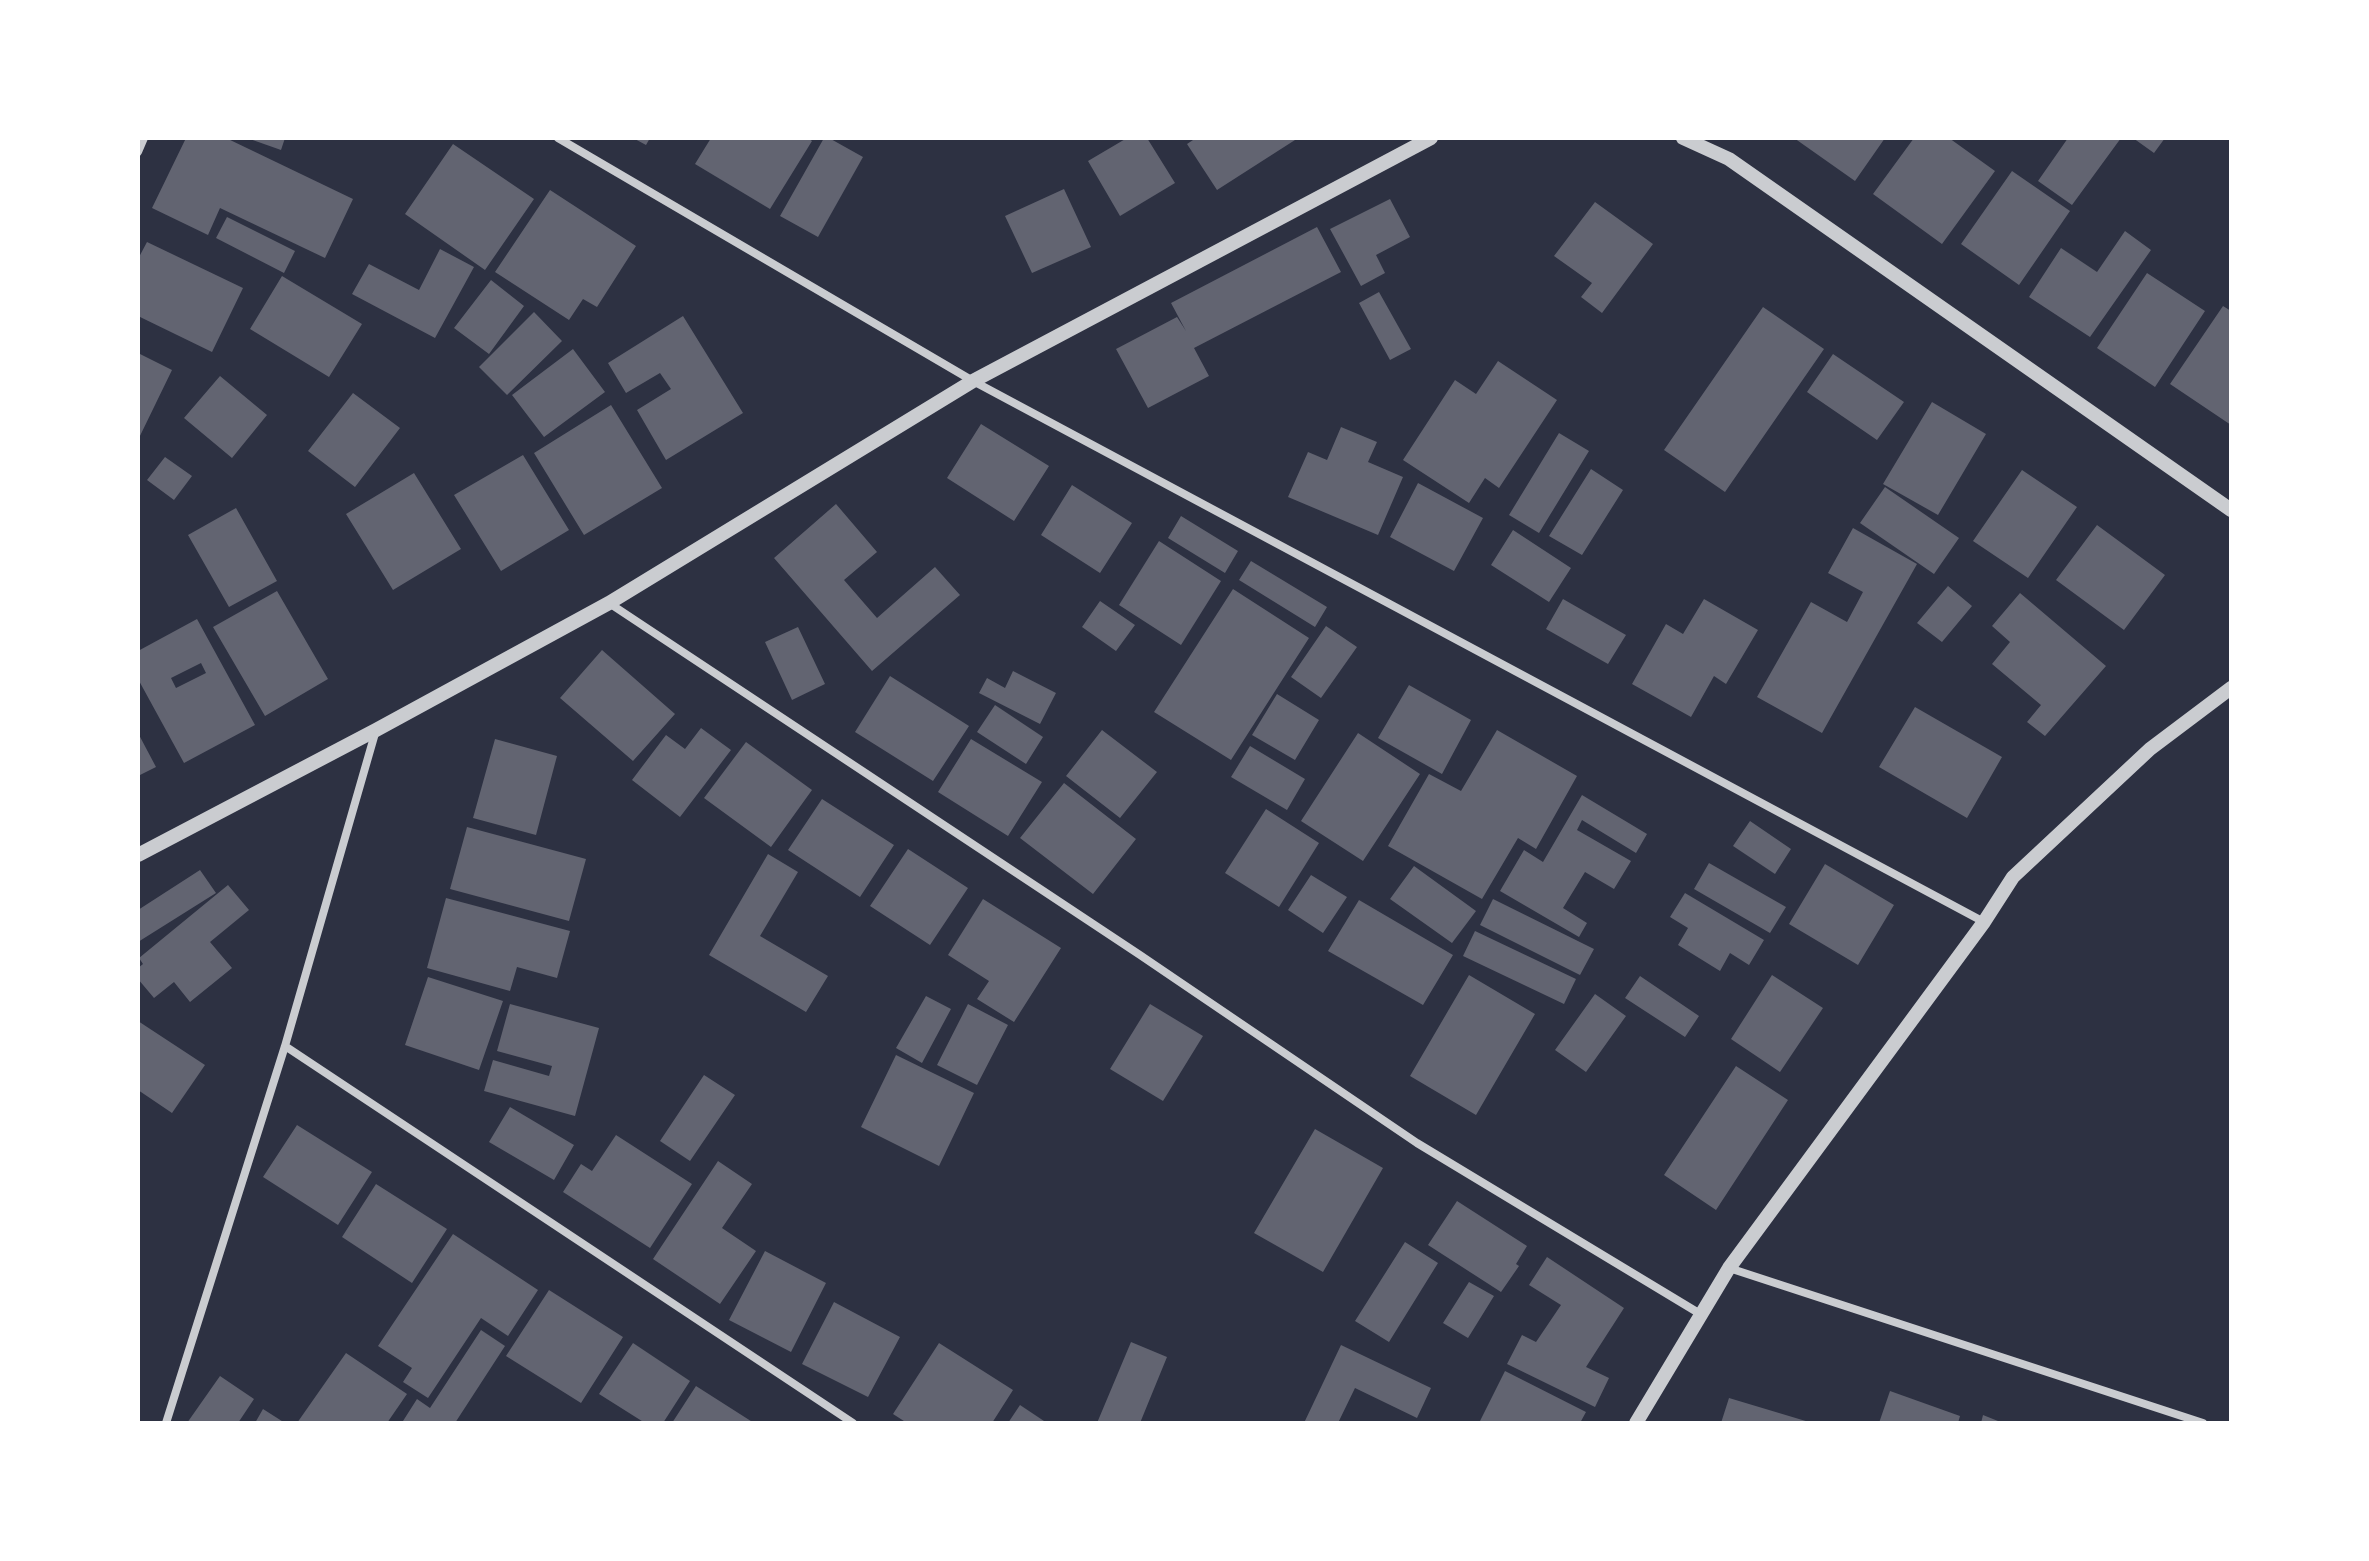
<!DOCTYPE html>
<html>
<head>
<meta charset="utf-8">
<style>
  body { margin:0 }
  #map { position:relative; width:2369px; height:1561px; overflow:hidden; background:#2d3142; font-family:Georgia,serif }
  canvas { display:block }
  .frame { position:absolute; inset:0; border:140px solid #fff; pointer-events:none }
</style>
</head>
<body>
<div id="map">
<canvas width="2369" height="1561"></canvas>
<div class="frame"></div>
</div>
<script>
const c = document.querySelector('canvas').getContext('2d');
c.lineJoin = 'round';
function fill(path, color) {
  c.fillStyle = color;
  c.fill(path, 'evenodd');
}
function shape(rows) {
  const path = new Path2D();
  for (const r of rows) {
    path.moveTo(r[0], r[1]);
    for (let i = 2; i < r.length; i += 2) path.lineTo(r[i], r[i + 1]);
  }
  return path;
}
function stroke(path, color, width, dash) {
  c.strokeStyle = color;
  c.lineWidth = width;
  c.lineCap = dash ? 'butt' : 'round';
  c.setLineDash(dash || []);
  c.stroke(path);
}
fill(shape([
  [186,138,226,138,353,199,325,258,220,208,208,235,152,208],
  [247,138,285,138,281,150],
  [633,138,650,138,646,145],
  [711,138,808,138,812,141,770,209,695,164],
  [824,138,829,138,863,157,818,237,780,216],
  [1127,138,1147,138,1175,183,1120,216,1088,161],
  [1196,138,1294,138,1295,140,1217,190,1187,144],
  [1794,138,1885,138,1855,181],
  [1914,138,1949,138,1995,171,1942,244,1873,194],
  [2068,138,2121,138,2072,205,2038,181],
  [2133,138,2165,138,2154,153],
  [453,144,534,199,485,270,405,214],
  [2012,171,2070,211,2019,285,1961,244],
  [1064,189,1091,247,1032,273,1005,216],
  [550,190,636,246,597,307,583,299,569,320,495,272],
  [1390,199,1410,237,1376,255,1385,273,1361,286,1330,229],
  [1595,202,1653,244,1602,313,1581,297,1592,283,1554,256],
  [227,217,295,251,284,273,216,238],
  [1317,227,1341,272,1194,348,1209,376,1148,408,1116,349,1177,317,1186,331,1171,303],
  [2125,231,2151,250,2090,337,2029,297,2061,248,2097,272],
  [147,242,243,288,212,352,138,316,138,259],
  [440,249,474,267,435,338,352,294,369,264,419,290],
  [2147,273,2205,311,2155,387,2097,348],
  [282,276,362,324,329,377,250,329],
  [491,280,524,306,489,354,454,328],
  [1379,292,1411,349,1390,360,1359,303],
  [2223,306,2231,311,2231,425,2170,384],
  [1763,307,1824,349,1725,492,1664,450],
  [534,312,562,341,507,395,479,367],
  [683,316,743,413,666,460,637,410,671,389,660,373,626,393,608,363],
  [573,349,605,392,544,437,512,395],
  [138,353,172,370,138,440],
  [1833,354,1904,402,1877,440,1807,392],
  [1498,361,1557,400,1499,488,1485,478,1469,503,1403,460,1455,380,1476,394],
  [220,376,267,415,232,458,184,418],
  [353,393,400,428,355,487,308,451],
  [1932,402,1986,434,1938,515,1883,484],
  [611,405,662,488,584,535,534,453],
  [981,424,1049,466,1014,521,947,478],
  [1341,427,1377,442,1368,462,1403,477,1378,535,1288,497,1308,452,1327,460],
  [1559,433,1589,451,1539,533,1509,515],
  [523,455,569,530,501,571,454,495],
  [165,457,192,476,174,500,147,480],
  [1591,469,1623,490,1582,555,1549,536],
  [2022,470,2077,507,2028,578,1973,541],
  [414,473,461,549,393,590,346,514],
  [1418,483,1483,518,1454,571,1390,537],
  [1072,485,1132,523,1100,573,1041,535],
  [1885,487,1959,538,1934,574,1860,523],
  [836,504,877,552,844,580,877,618,935,567,960,595,872,671,774,558],
  [236,508,277,581,229,607,188,535],
  [1181,516,1238,551,1225,573,1168,538],
  [2097,525,2165,575,2124,630,2056,580],
  [1853,528,1917,564,1822,733,1757,697,1811,602,1847,622,1863,592,1828,573],
  [1513,530,1571,568,1549,602,1491,565],
  [1159,541,1221,581,1181,645,1119,605],
  [1251,561,1327,607,1315,627,1239,580],
  [1948,586,1972,606,1942,642,1917,623],
  [1233,589,1309,638,1231,760,1154,712],
  [277,591,328,679,265,716,213,627],
  [2020,593,2106,666,2045,736,2027,722,2041,705,1992,664,2010,642,1992,626],
  [1563,599,1626,635,1608,664,1546,629],
  [1704,599,1758,630,1726,684,1714,676,1691,717,1632,684,1666,624,1683,634],
  [1100,601,1135,625,1116,651,1082,627],
  [197,619,255,725,184,763,138,679,138,651],
  [201,663,206,673,176,688,171,678],
  [1326,626,1357,647,1321,698,1291,677],
  [798,627,825,684,792,700,765,642],
  [602,650,675,714,633,761,560,698],
  [1013,671,1056,693,1040,724,979,693,987,678,1005,688],
  [890,676,969,726,933,781,855,732],
  [1409,685,1471,720,1442,774,1378,738],
  [1277,694,1319,720,1295,760,1252,735],
  [995,705,1043,737,1026,764,977,732],
  [1915,707,2002,757,1967,818,1879,767],
  [701,728,731,750,680,817,632,780,666,735,685,749],
  [1102,730,1157,772,1120,818,1066,776],
  [1497,730,1577,776,1536,849,1518,838,1482,899,1388,846,1429,774,1461,791],
  [138,733,156,767,138,776],
  [1358,733,1420,774,1363,861,1301,821],
  [495,739,557,756,536,835,473,818],
  [971,739,1042,782,1008,836,938,792],
  [746,742,812,790,771,847,704,798],
  [1250,746,1305,779,1287,810,1231,777],
  [1064,783,1136,839,1093,894,1020,838],
  [1582,795,1647,834,1636,853,1582,820,1577,830,1631,861,1614,889,1585,872,1563,908,1587,923,1579,937,1500,891,1524,850,1543,862],
  [822,799,894,845,860,897,788,850],
  [1266,809,1319,843,1279,907,1225,873],
  [1750,821,1791,849,1775,874,1733,846],
  [467,827,586,859,569,921,450,889],
  [908,849,968,888,930,945,870,906],
  [768,854,798,872,760,936,828,976,806,1012,709,955],
  [1709,863,1786,907,1770,933,1694,889],
  [1825,864,1894,905,1858,965,1789,924],
  [1414,866,1476,911,1452,943,1390,899],
  [200,870,216,893,138,942,138,910],
  [1311,875,1347,897,1323,933,1288,910],
  [228,885,249,910,210,942,232,968,190,1002,174,982,154,998,138,979,138,968,143,964,139,958],
  [1685,893,1764,940,1749,965,1730,953,1720,971,1678,945,1688,928,1670,917],
  [446,898,570,931,557,978,517,967,510,991,427,968],
  [983,899,1061,948,1014,1022,977,999,989,981,948,955],
  [1493,899,1594,949,1580,975,1480,925],
  [1359,900,1453,955,1423,1005,1328,951],
  [1475,931,1576,979,1564,1004,1463,956],
  [1469,975,1535,1014,1476,1115,1410,1076],
  [1772,975,1823,1008,1780,1072,1731,1039],
  [1640,976,1699,1016,1685,1037,1625,998],
  [428,977,503,1001,479,1070,405,1045],
  [1595,994,1626,1016,1586,1072,1555,1050],
  [926,996,951,1009,922,1063,896,1048],
  [510,1004,599,1028,575,1116,484,1091,493,1060,549,1076,552,1066,497,1051],
  [968,1004,1008,1025,977,1085,937,1065],
  [1150,1004,1203,1036,1163,1101,1110,1069],
  [138,1021,205,1065,172,1113,138,1090],
  [896,1055,974,1093,939,1166,861,1127],
  [1736,1066,1788,1100,1716,1210,1664,1175],
  [704,1075,735,1095,690,1161,660,1141],
  [510,1107,574,1145,554,1180,489,1142],
  [297,1125,372,1172,338,1225,263,1177],
  [1315,1129,1383,1168,1323,1272,1254,1233],
  [616,1135,692,1184,650,1248,563,1192,581,1164,592,1171],
  [718,1161,752,1184,722,1228,756,1251,720,1304,653,1259],
  [376,1184,447,1229,412,1283,342,1237],
  [1457,1201,1527,1246,1516,1264,1519,1266,1501,1292,1428,1245],
  [453,1234,538,1290,508,1336,481,1318,428,1398,403,1382,412,1368,378,1346],
  [1405,1242,1438,1263,1389,1342,1355,1321],
  [765,1251,826,1283,791,1352,729,1320],
  [1547,1257,1624,1308,1586,1367,1609,1378,1595,1407,1507,1364,1522,1335,1536,1342,1561,1305,1529,1285],
  [1469,1282,1494,1296,1468,1338,1443,1323],
  [549,1290,623,1337,581,1403,506,1356],
  [834,1302,900,1337,868,1397,802,1364],
  [481,1330,505,1346,455,1423,407,1423,403,1421,417,1399,430,1408],
  [1131,1342,1167,1357,1140,1423,1097,1423],
  [633,1343,690,1381,663,1423,645,1423,599,1394],
  [939,1343,1013,1390,992,1423,907,1423,893,1414],
  [1341,1345,1431,1388,1417,1418,1355,1388,1338,1423,1304,1423],
  [346,1353,407,1394,387,1423,297,1423],
  [1505,1371,1586,1412,1580,1423,1479,1423],
  [220,1376,254,1399,238,1423,187,1423],
  [696,1386,754,1423,672,1423],
  [1890,1391,1960,1416,1958,1423,1879,1423],
  [1729,1398,1809,1422,1809,1423,1721,1423],
  [1020,1405,1047,1423,1008,1423],
  [263,1409,285,1423,255,1423],
  [1983,1415,2003,1423,1981,1423]
]), '#626471');
stroke(shape([
  [558,138,973,381,1984,922],
  [138,152,144,138],
  [609,603,1140,955,1417,1143,1702,1315],
  [285,1046,853,1423],
  [1729,1268,2203,1423],
  [166,1423,285,1046,376,730]
]), '#caccd0', 8);
stroke(shape([
  [1683,138,1729,159,2231,510],
  [138,855,376,730,609,603,973,381,1431,138],
  [1636,1423,1729,1268,1984,922,2013,877,2150,749,2231,688]
]), '#caccd0', 14);
</script>
</body>
</html>
